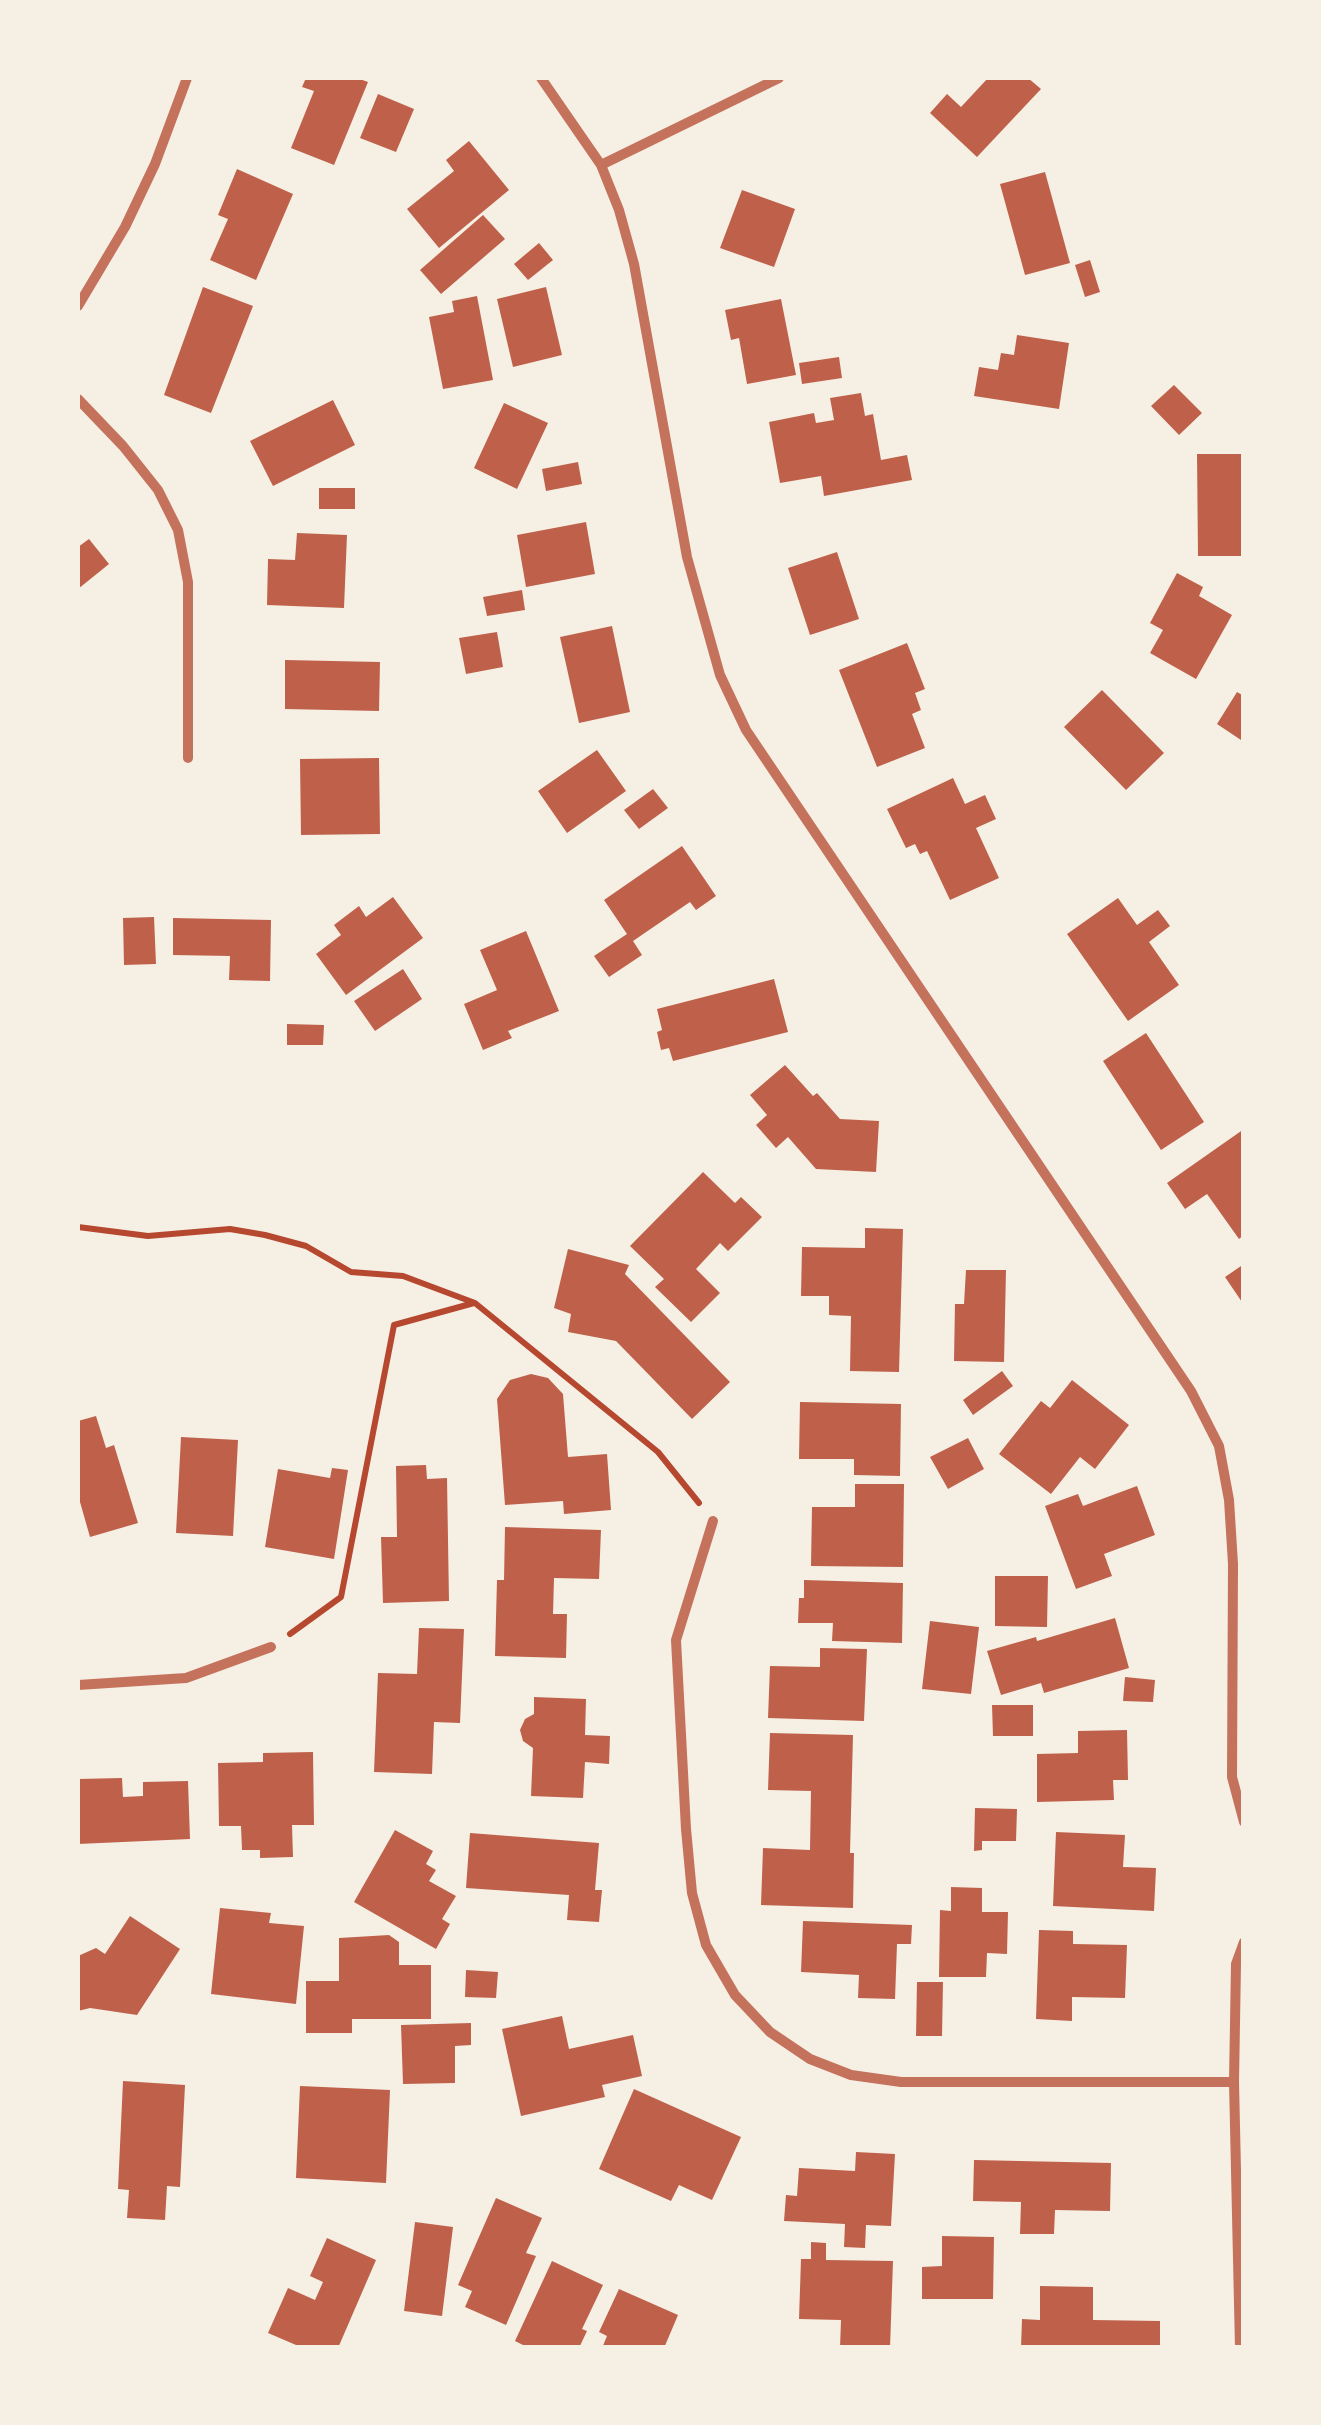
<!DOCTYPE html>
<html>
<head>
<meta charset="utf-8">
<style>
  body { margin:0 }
  #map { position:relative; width:1321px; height:2425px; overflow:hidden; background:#f6efe4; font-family:"IBM Plex Sans",sans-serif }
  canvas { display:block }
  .frame { position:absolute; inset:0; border:80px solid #f6efe4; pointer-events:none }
</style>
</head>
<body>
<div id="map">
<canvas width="1321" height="2425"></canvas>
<div class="frame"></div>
</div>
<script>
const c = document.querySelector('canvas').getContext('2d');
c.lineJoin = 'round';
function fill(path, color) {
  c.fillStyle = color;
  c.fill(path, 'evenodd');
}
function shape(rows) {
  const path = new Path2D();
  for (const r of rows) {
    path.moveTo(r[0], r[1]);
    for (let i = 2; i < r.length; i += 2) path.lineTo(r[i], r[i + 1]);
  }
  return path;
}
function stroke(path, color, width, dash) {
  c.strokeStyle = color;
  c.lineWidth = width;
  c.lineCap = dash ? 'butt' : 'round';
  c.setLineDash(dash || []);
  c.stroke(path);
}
fill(shape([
  [306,78,357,78,368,82,334,165,291,148,314,91,302,87],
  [988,78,1028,78,1041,89,977,157,930,113,947,94,961,107],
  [378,94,414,109,396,152,360,138],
  [469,141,509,190,439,248,407,209,454,171,446,160],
  [237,169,293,194,256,280,210,260,228,219,218,215],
  [1045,172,1070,263,1025,275,1000,184],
  [742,190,795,209,774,267,720,248],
  [483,215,505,239,441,294,420,270],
  [539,243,553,260,528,280,514,264],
  [1090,260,1100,292,1085,297,1075,265],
  [203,287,253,306,211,413,164,395],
  [546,287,562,355,513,367,497,299],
  [477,296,493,380,443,389,429,317,454,312,452,301],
  [781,299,796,375,747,384,739,338,731,340,725,310],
  [1017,335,1069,343,1059,409,974,396,979,367,998,370,1001,353,1014,355],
  [839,357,842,378,802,384,799,363],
  [1174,385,1202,413,1179,435,1151,406],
  [861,393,865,416,873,414,881,460,907,455,912,480,824,496,821,476,780,483,769,422,814,413,816,423,834,420,830,398],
  [333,400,355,445,273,486,250,441],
  [504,403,548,423,517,489,474,468],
  [1197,454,1244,454,1244,556,1198,556],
  [578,462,582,484,546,491,542,469],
  [319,488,355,488,355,509,319,509],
  [586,522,595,574,526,587,517,535],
  [297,533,347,535,344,608,267,605,268,559,295,560],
  [89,539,109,564,78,589,78,547],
  [837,552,859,619,810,635,788,568],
  [1177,573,1203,587,1199,596,1232,615,1196,679,1150,653,1163,630,1150,623],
  [522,590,525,610,487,616,483,597],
  [612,626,630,712,579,723,560,637],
  [497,632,503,667,466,674,459,638],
  [907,643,925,689,915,693,921,710,912,714,925,748,877,767,839,670],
  [285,660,380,662,379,711,285,709],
  [1102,690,1164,753,1126,790,1064,727],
  [1237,692,1244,696,1244,742,1217,724],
  [597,750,626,791,567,833,538,791],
  [379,758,380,834,301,835,300,759],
  [953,778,965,804,985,795,996,819,976,828,999,878,950,900,927,851,920,854,915,844,906,848,887,809],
  [653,789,668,808,639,829,624,810],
  [682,846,716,896,696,910,690,902,633,941,642,955,609,977,594,956,627,934,604,900],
  [393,897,423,938,346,995,316,954,341,935,334,925,359,906,366,917],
  [1118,898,1137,925,1158,910,1170,926,1149,942,1179,985,1128,1021,1067,934],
  [154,917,156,964,124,965,123,918],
  [173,918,271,920,270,981,229,980,230,956,173,955],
  [526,931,559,1011,508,1031,512,1038,483,1050,464,1004,497,990,480,950],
  [403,969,422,999,375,1031,354,1001],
  [774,979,788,1032,673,1061,669,1048,661,1050,657,1032,662,1030,657,1009],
  [287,1024,324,1025,323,1045,287,1045],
  [1146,1033,1204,1122,1161,1150,1103,1061],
  [785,1065,813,1096,817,1093,840,1119,879,1121,876,1172,816,1169,788,1137,776,1148,756,1125,767,1115,750,1095],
  [1244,1129,1244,1235,1239,1239,1207,1194,1185,1209,1167,1183],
  [703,1172,735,1203,741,1197,762,1217,728,1251,720,1243,696,1269,720,1293,691,1322,655,1287,664,1279,630,1246],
  [865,1228,903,1229,899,1372,850,1371,851,1316,829,1315,829,1296,801,1296,802,1247,865,1248],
  [568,1249,629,1265,625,1274,730,1382,692,1419,616,1341,568,1332,571,1314,554,1308],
  [1244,1264,1244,1305,1225,1277],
  [966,1270,1006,1270,1004,1362,954,1361,955,1304,964,1304],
  [1002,1371,1013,1386,973,1415,963,1400],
  [531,1374,548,1378,563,1394,568,1457,607,1454,611,1510,564,1514,563,1501,505,1505,497,1399,510,1380],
  [1072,1380,1129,1425,1095,1469,1080,1457,1051,1494,999,1454,1041,1401,1050,1408],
  [800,1402,901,1404,900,1476,854,1475,854,1459,799,1459],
  [96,1416,106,1448,114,1445,138,1523,90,1537,78,1495,78,1421],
  [181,1437,238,1440,233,1536,176,1533],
  [968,1438,984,1469,948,1489,930,1457],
  [426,1465,427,1479,447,1478,449,1601,383,1603,381,1537,397,1537,396,1466],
  [332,1468,348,1470,334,1559,265,1547,278,1469,330,1478],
  [855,1484,904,1484,903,1567,811,1566,812,1507,855,1507],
  [1137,1486,1155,1535,1104,1554,1112,1576,1076,1589,1045,1506,1078,1494,1083,1506],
  [505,1527,601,1530,599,1579,554,1578,553,1614,567,1614,566,1658,495,1656,497,1580,504,1580],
  [995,1576,1048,1576,1047,1627,995,1626],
  [804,1580,903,1583,902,1643,832,1641,833,1623,798,1623,799,1598,804,1598],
  [1115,1618,1129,1668,1044,1693,1041,1683,1001,1695,987,1651,1036,1637,1037,1641],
  [930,1621,979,1627,971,1694,922,1689],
  [419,1628,464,1629,460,1723,434,1722,432,1774,374,1772,378,1673,417,1674],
  [820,1648,867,1649,864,1721,768,1718,770,1666,820,1667],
  [1125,1677,1155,1680,1153,1702,1123,1701],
  [534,1697,586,1699,585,1735,610,1736,609,1764,585,1762,583,1798,531,1796,533,1748,523,1741,520,1730,525,1719,534,1714],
  [992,1705,1033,1705,1033,1736,993,1736],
  [1127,1730,1128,1780,1113,1780,1114,1800,1037,1802,1037,1754,1078,1753,1078,1731],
  [770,1733,853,1735,850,1853,854,1853,853,1908,761,1905,763,1848,810,1850,811,1791,768,1790],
  [313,1752,314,1825,292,1825,293,1857,260,1858,260,1850,242,1850,241,1826,219,1826,218,1763,263,1762,263,1753],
  [122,1778,123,1797,143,1796,143,1782,188,1781,190,1839,78,1844,78,1779],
  [975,1808,1017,1809,1016,1841,982,1841,982,1850,974,1851],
  [395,1830,433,1851,426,1864,436,1870,429,1881,456,1896,442,1919,450,1924,436,1949,354,1902],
  [1056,1832,1125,1835,1123,1867,1156,1868,1154,1911,1053,1906],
  [470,1833,599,1843,595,1890,602,1890,599,1922,567,1920,569,1895,466,1888],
  [951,1887,982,1888,982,1912,1008,1912,1007,1954,987,1953,986,1977,939,1977,940,1910,951,1911],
  [220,1908,271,1913,269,1923,304,1926,296,2004,211,1994],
  [130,1916,180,1949,137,2015,90,2008,78,2011,78,1956,96,1948,105,1954],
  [803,1921,912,1925,911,1944,897,1944,895,1999,858,1998,859,1975,801,1972],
  [1039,1930,1073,1931,1073,1944,1127,1945,1125,1998,1072,1997,1072,2021,1036,2019],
  [389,1935,399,1942,399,1965,431,1965,431,2019,352,2019,352,2033,306,2033,306,1981,339,1981,339,1938],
  [466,1970,498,1972,496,1998,465,1997],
  [917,1982,943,1982,942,2036,916,2036],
  [562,2016,569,2049,633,2035,642,2076,602,2085,605,2097,521,2116,502,2029],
  [471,2023,471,2045,455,2046,455,2083,403,2084,401,2025],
  [123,2081,185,2085,180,2187,167,2186,165,2220,127,2218,129,2190,118,2189],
  [300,2086,390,2090,386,2183,296,2178],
  [634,2089,741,2137,712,2200,679,2185,671,2201,599,2169],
  [856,2152,895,2154,891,2226,866,2225,865,2248,844,2247,845,2224,784,2221,786,2195,797,2196,799,2168,855,2171],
  [974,2160,1111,2163,1110,2211,1055,2210,1054,2234,1020,2234,1021,2202,973,2201],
  [496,2198,542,2218,526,2253,536,2256,506,2325,465,2307,472,2291,458,2285],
  [415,2222,453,2227,442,2316,404,2311],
  [942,2236,994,2237,993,2299,922,2299,922,2267,942,2266],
  [327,2238,376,2260,338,2348,303,2348,268,2333,288,2288,315,2300,323,2282,310,2276],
  [811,2242,826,2243,826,2260,893,2261,890,2348,840,2348,841,2320,799,2319,801,2259,811,2259],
  [552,2261,603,2285,582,2329,587,2331,579,2348,529,2348,515,2341],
  [1040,2286,1093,2287,1093,2320,1160,2321,1160,2348,1021,2348,1022,2319,1040,2320],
  [619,2289,678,2315,664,2348,602,2348,607,2336,599,2332]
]), '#bf614a');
stroke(shape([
  [78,1227,148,1236,230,1229,265,1235,306,1246,351,1272,403,1276,475,1303,658,1452,699,1503],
  [290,1634,341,1597,394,1325,474,1303]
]), '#b5482f', 6);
stroke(shape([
  [541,78,601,165,619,210,634,264,687,557,720,675,746,730,1191,1391,1219,1446,1229,1500,1233,1564,1232,1777,1244,1822],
  [601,165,779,78],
  [78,306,125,227,155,164,187,78],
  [78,399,123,446,158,490,178,530,188,582,188,758],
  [713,1521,676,1640,686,1829,692,1893,706,1945,735,1995,770,2032,810,2059,851,2075,901,2082,1234,2082],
  [78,1685,186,1678,271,1647],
  [1240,2348,1234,2082,1236,1964,1244,1942]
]), '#c5725c', 10);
</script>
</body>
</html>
